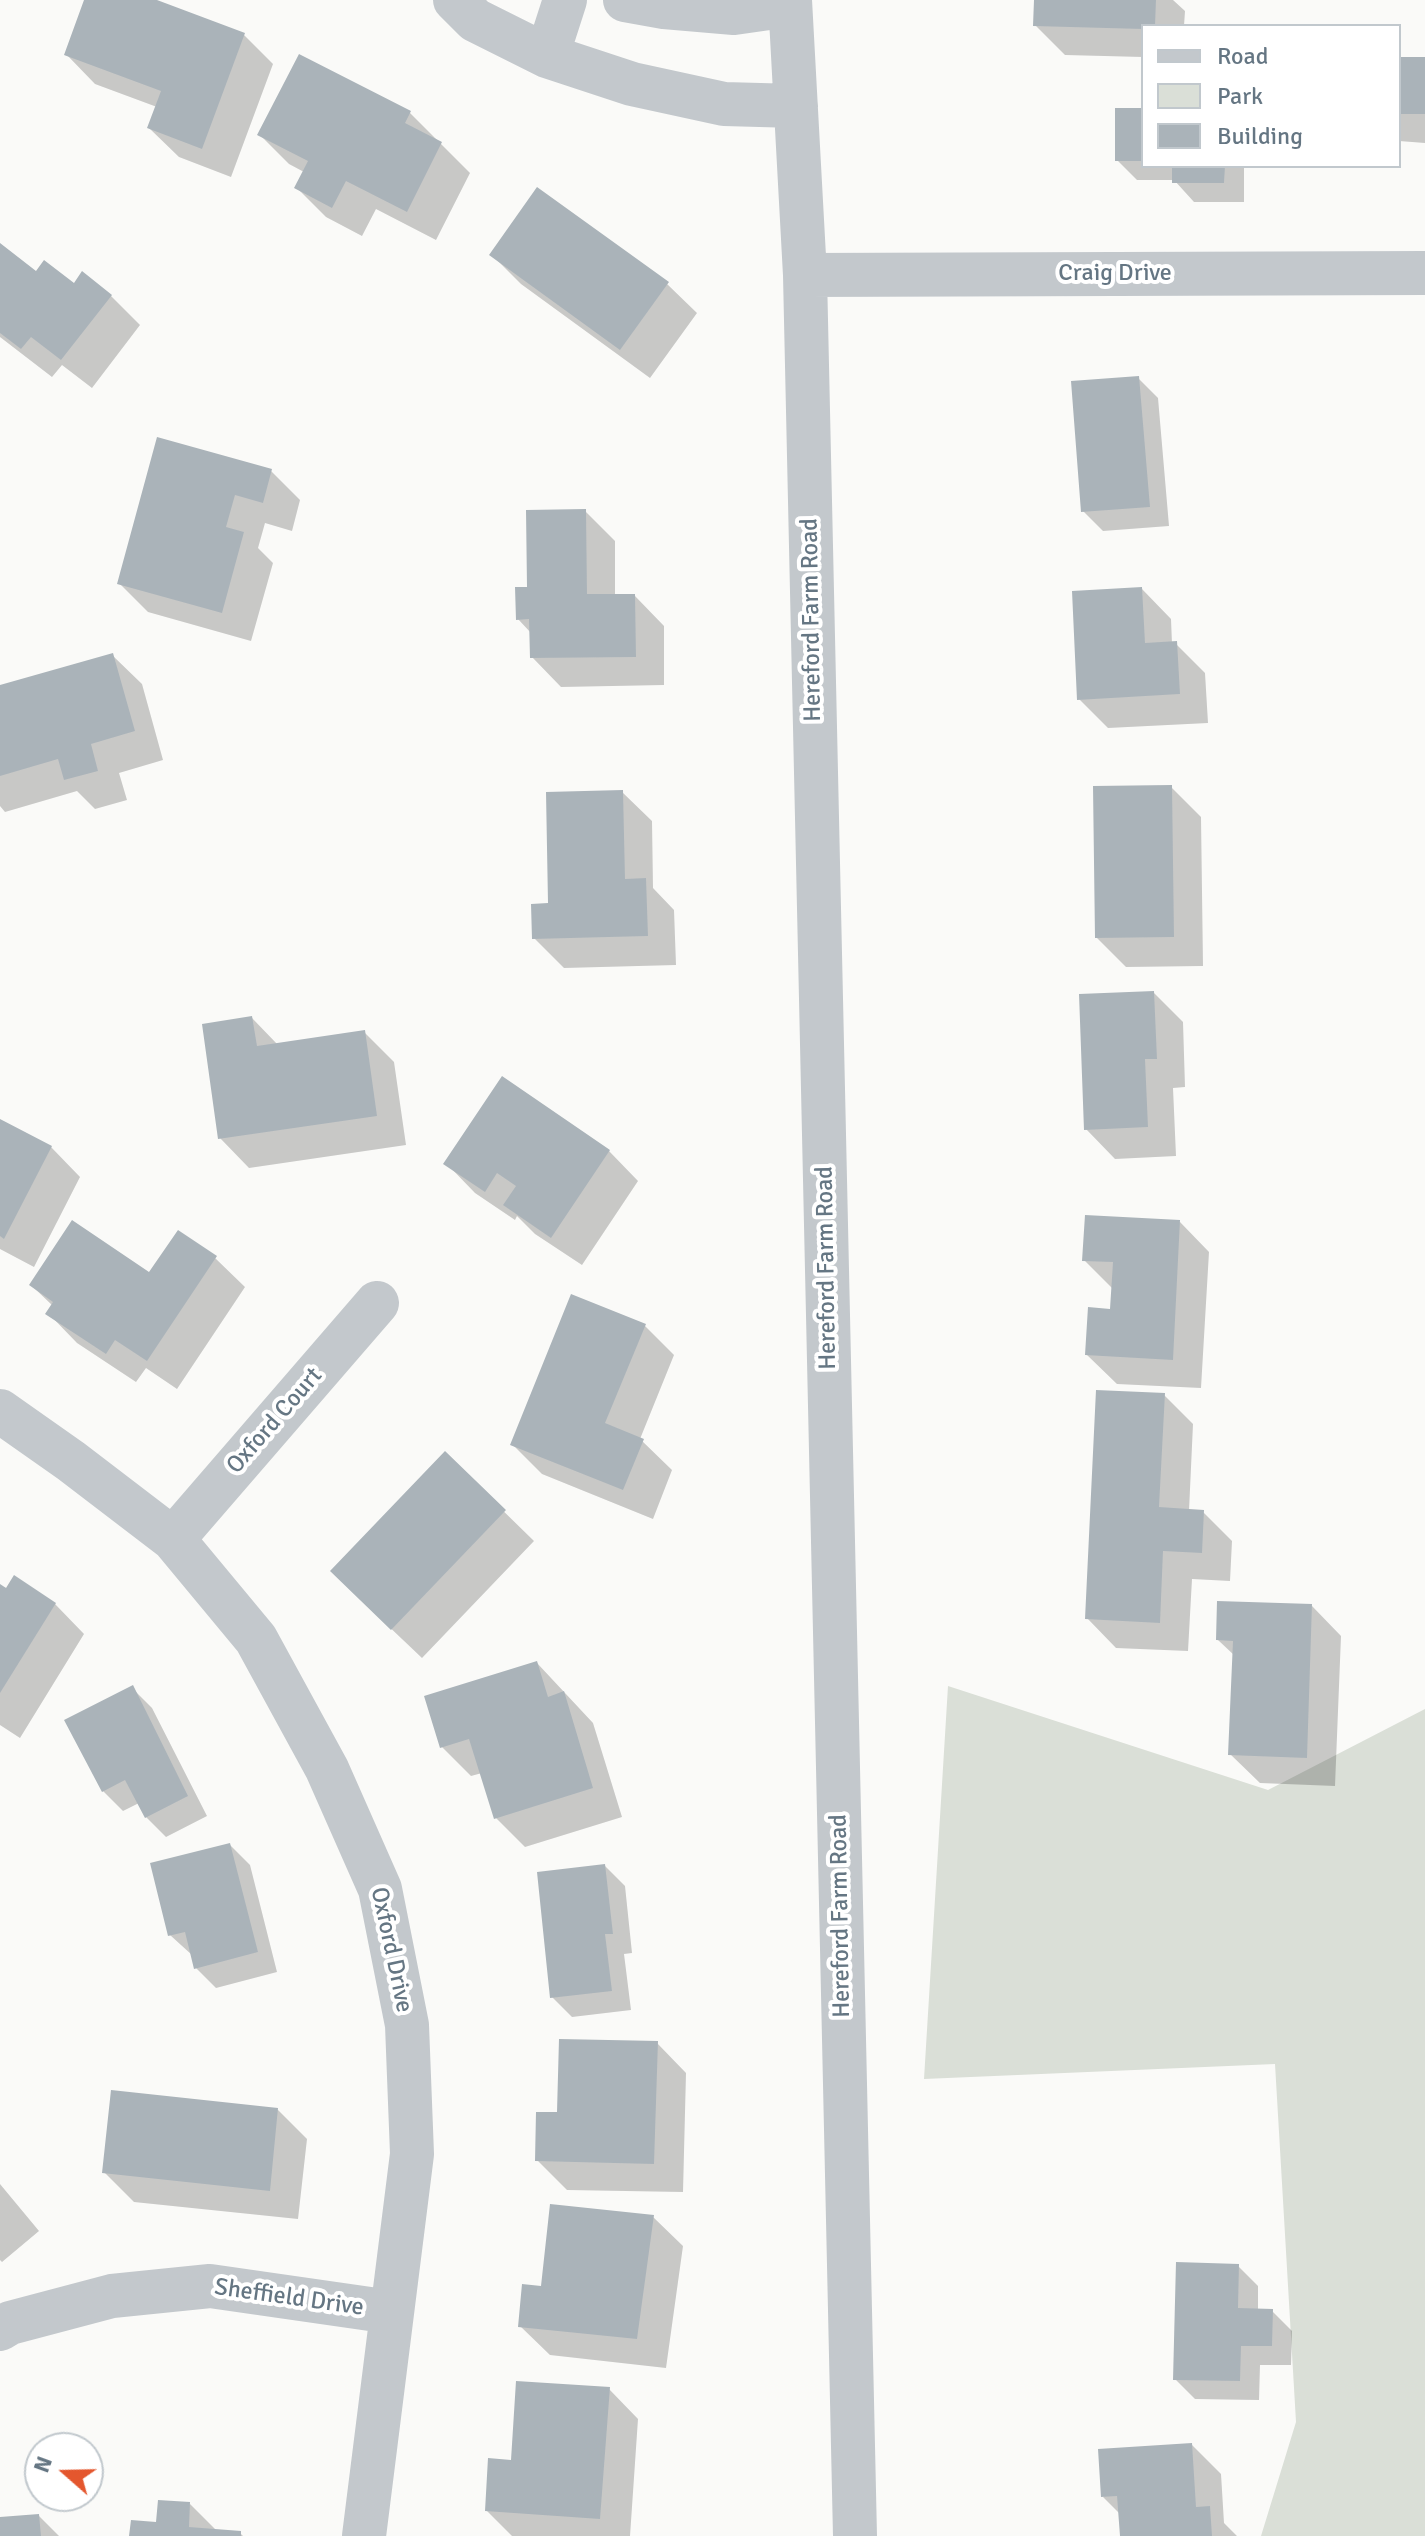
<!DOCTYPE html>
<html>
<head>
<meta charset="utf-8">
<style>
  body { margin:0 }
  #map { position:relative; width:1425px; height:2536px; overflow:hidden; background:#fafaf8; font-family:Signika,sans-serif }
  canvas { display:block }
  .legend { position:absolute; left:1141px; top:24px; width:260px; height:144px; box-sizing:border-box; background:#fff; border:2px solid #c1c8cd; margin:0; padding:10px 14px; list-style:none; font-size:24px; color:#657683 }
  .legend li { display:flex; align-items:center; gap:16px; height:40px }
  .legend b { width:40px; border:2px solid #c1c8cd }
  .north { position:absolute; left:24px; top:2432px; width:80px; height:80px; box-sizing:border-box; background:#fff; border:2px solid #c1c8cd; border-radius:50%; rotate:290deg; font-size:22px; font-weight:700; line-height:32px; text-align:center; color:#657683 }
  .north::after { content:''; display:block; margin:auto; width:28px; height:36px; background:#e4572e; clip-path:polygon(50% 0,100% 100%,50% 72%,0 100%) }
</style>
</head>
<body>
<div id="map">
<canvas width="1425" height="2536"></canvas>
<ul class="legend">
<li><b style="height:10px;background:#c3c8cc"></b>Road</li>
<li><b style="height:22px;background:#dadfd7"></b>Park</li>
<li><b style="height:22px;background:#aab3b9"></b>Building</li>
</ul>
<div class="north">N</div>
</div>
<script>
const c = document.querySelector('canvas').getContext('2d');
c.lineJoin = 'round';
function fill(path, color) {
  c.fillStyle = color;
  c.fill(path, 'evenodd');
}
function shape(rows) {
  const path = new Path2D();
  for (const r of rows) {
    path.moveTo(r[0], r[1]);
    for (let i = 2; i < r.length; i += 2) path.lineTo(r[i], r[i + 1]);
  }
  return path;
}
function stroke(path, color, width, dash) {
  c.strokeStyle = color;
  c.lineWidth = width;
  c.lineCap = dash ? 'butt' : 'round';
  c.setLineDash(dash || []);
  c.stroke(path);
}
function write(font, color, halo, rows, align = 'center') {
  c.font = font + ' Signika,sans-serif';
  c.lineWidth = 8;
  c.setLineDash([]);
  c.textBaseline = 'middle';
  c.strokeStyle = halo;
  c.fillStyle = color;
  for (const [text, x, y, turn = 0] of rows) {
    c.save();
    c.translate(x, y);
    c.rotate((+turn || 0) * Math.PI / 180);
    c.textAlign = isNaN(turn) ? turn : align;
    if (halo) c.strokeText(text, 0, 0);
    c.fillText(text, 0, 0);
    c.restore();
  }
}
fill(shape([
  [948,1686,1268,1790,1425,1709,1425,2536,1261,2536,1296,2422,1275,2064,924,2079]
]), '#dadfd7');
fill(shape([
  [86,0,151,0,244,35,273,64,231,177,179,157,149,128,157,107,95,84,66,54],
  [1036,0,1173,0,1185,11,1184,26,1143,26,1143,57,1065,55,1036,26],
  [1399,59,1425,59,1425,143,1399,141],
  [1143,110,1143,166,1244,166,1244,202,1194,202,1174,180,1137,180,1117,160],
  [410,113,470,173,436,240,376,209,362,236,326,217,296,187,304,172,289,164,260,135],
  [0,245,37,274,111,296,140,325,92,388,62,365,52,377,0,337],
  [491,254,667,284,697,313,650,378,521,284],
  [1138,378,1158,398,1169,526,1103,531,1083,511],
  [158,440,271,471,300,500,292,531,265,523,258,548,273,563,251,641,148,612,119,583],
  [585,511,615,541,615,596,635,596,664,626,664,685,561,687,532,657,531,633,518,619,529,589],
  [1142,589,1171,619,1172,644,1176,644,1205,673,1208,723,1108,728,1079,699],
  [112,655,142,684,163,760,119,773,127,800,95,809,77,791,5,812,0,806,0,687],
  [1171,787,1201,817,1203,966,1126,967,1097,938],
  [622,792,652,821,653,888,674,910,676,965,564,968,534,938,550,905],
  [1154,993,1183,1022,1185,1087,1173,1088,1176,1156,1115,1159,1086,1129],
  [252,1018,278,1045,364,1032,394,1062,406,1145,249,1168,220,1138],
  [0,1121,51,1147,80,1177,34,1267,0,1249],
  [609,1151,638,1181,582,1265,535,1234,517,1216,515,1220,475,1193,446,1163],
  [1180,1222,1209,1252,1201,1388,1117,1384,1087,1355,1112,1311,1113,1289,1084,1260],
  [215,1258,245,1287,177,1389,146,1368,136,1382,77,1343,48,1313,53,1306,31,1285,150,1275],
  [644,1325,674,1355,640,1439,672,1470,653,1519,542,1474,512,1444],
  [1164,1395,1193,1424,1189,1511,1203,1512,1232,1541,1230,1581,1192,1579,1188,1651,1116,1648,1087,1618],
  [445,1454,534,1541,422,1658,362,1601],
  [0,1586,55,1604,84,1634,20,1738,0,1725],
  [1312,1606,1341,1636,1335,1786,1260,1783,1230,1754,1235,1656,1218,1640],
  [537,1663,593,1723,622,1817,525,1847,496,1818,482,1773,471,1776,442,1747],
  [132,1688,152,1708,207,1816,166,1837,146,1817,139,1803,123,1811,103,1791],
  [230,1845,250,1865,277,1972,216,1988,196,1968,192,1955,170,1935],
  [605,1866,625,1886,632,1953,624,1954,631,2010,572,2017,552,1997],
  [657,2043,686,2073,683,2192,567,2190,537,2160,559,2114],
  [277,2109,307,2139,298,2219,134,2202,104,2172],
  [0,2184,39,2231,2,2262,0,2260],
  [653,2217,683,2246,666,2368,550,2355,520,2326,542,2288],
  [1238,2266,1258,2286,1258,2311,1272,2311,1292,2331,1291,2365,1260,2365,1259,2400,1195,2399,1175,2379],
  [609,2389,638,2419,630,2536,512,2536,487,2511,513,2462],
  [1192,2445,1221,2474,1224,2523,1237,2536,1122,2536,1120,2514,1103,2497],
  [190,2504,217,2531,240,2533,243,2536,131,2536,158,2524],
  [39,2516,59,2536,0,2536,0,2519]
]), '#0003');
fill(shape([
  [84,0,157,0,245,33,202,149,147,128,161,91,64,55],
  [1034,0,1156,0,1155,26,1143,26,1143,29,1033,26],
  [299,54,411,111,405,123,442,142,407,212,346,181,332,208,294,188,308,161,257,135],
  [1399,57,1425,57,1425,114,1399,114],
  [1115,108,1143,108,1143,161,1115,161],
  [1172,166,1225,166,1224,183,1172,183],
  [537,187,669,282,620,350,489,255],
  [0,243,36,271,44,260,74,283,82,271,112,295,61,360,31,337,21,349,0,333],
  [1139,376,1150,507,1081,512,1071,381],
  [157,437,272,469,263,503,235,495,226,527,244,532,222,613,117,584],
  [586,509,587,594,635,594,636,657,530,658,529,619,516,620,515,587,527,587,526,510],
  [1142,587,1145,643,1177,641,1180,694,1077,700,1072,591],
  [113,653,135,731,91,744,98,771,64,780,58,759,0,776,0,685],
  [1172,785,1174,937,1095,938,1093,786],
  [623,790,625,879,646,878,648,936,532,939,531,904,548,903,546,792],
  [1154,991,1157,1059,1145,1059,1148,1127,1084,1130,1079,994],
  [252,1016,257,1046,365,1030,377,1116,218,1139,202,1024],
  [502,1076,610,1150,551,1238,503,1205,516,1186,497,1173,485,1192,443,1164],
  [0,1119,52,1146,4,1239,0,1236],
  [1085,1215,1180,1220,1173,1360,1085,1355,1088,1307,1110,1309,1113,1262,1082,1261],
  [72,1220,149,1272,178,1230,217,1256,147,1361,115,1340,106,1354,45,1314,53,1302,29,1285],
  [571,1294,646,1324,605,1423,644,1439,623,1490,510,1445],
  [1096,1390,1165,1393,1159,1507,1204,1510,1202,1553,1163,1551,1160,1623,1085,1619],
  [445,1451,506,1510,391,1630,330,1571],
  [14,1575,56,1603,0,1693,0,1584,6,1588],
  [1217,1601,1312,1604,1307,1758,1228,1755,1233,1641,1216,1640],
  [537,1661,548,1697,564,1691,593,1788,494,1819,469,1739,440,1748,424,1696],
  [133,1685,188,1796,145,1818,125,1780,102,1792,64,1720],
  [230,1843,258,1952,194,1969,185,1932,168,1936,150,1863],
  [605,1864,613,1934,605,1934,612,1991,550,1998,537,1872],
  [559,2039,658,2041,654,2164,535,2161,536,2112,557,2112],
  [111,2090,278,2108,270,2191,102,2173],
  [550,2204,654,2215,637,2339,518,2327,522,2284,541,2286],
  [1176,2262,1239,2264,1238,2308,1273,2309,1272,2346,1241,2346,1240,2381,1173,2380],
  [516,2381,610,2387,600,2519,485,2511,488,2458,511,2460],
  [1192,2443,1196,2507,1210,2506,1212,2536,1120,2536,1117,2496,1101,2497,1098,2449],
  [158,2500,190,2502,189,2527,241,2531,241,2536,129,2536,131,2520,156,2522],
  [39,2514,41,2536,0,2536,0,2517]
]), '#aab3b9');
stroke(shape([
  [455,0,475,20,547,56,632,84,724,104,796,106],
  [625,0,664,7,734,13,790,5],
  [790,0,805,275,855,2536],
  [547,56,565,0],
  [805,275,1425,273],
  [0,1411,71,1461,173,1539,256,1639,327,1769,380,1889,407,2025,412,2154,364,2536],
  [173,1539,377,1303],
  [0,2329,10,2323,112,2296,210,2286,391,2312]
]), '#c3c8cc', 44);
write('24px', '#657683', '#fff', [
  ["Craig Drive",1115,274],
  ["Hereford Farm Road",812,620,-91],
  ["Hereford Farm Road",827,1268,-91],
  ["Oxford Court",275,1421,-49],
  ["Hereford Farm Road",841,1916,-91],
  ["Oxford Drive",391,1950,78],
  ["Sheffield Drive",289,2298,8]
]);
</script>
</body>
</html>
